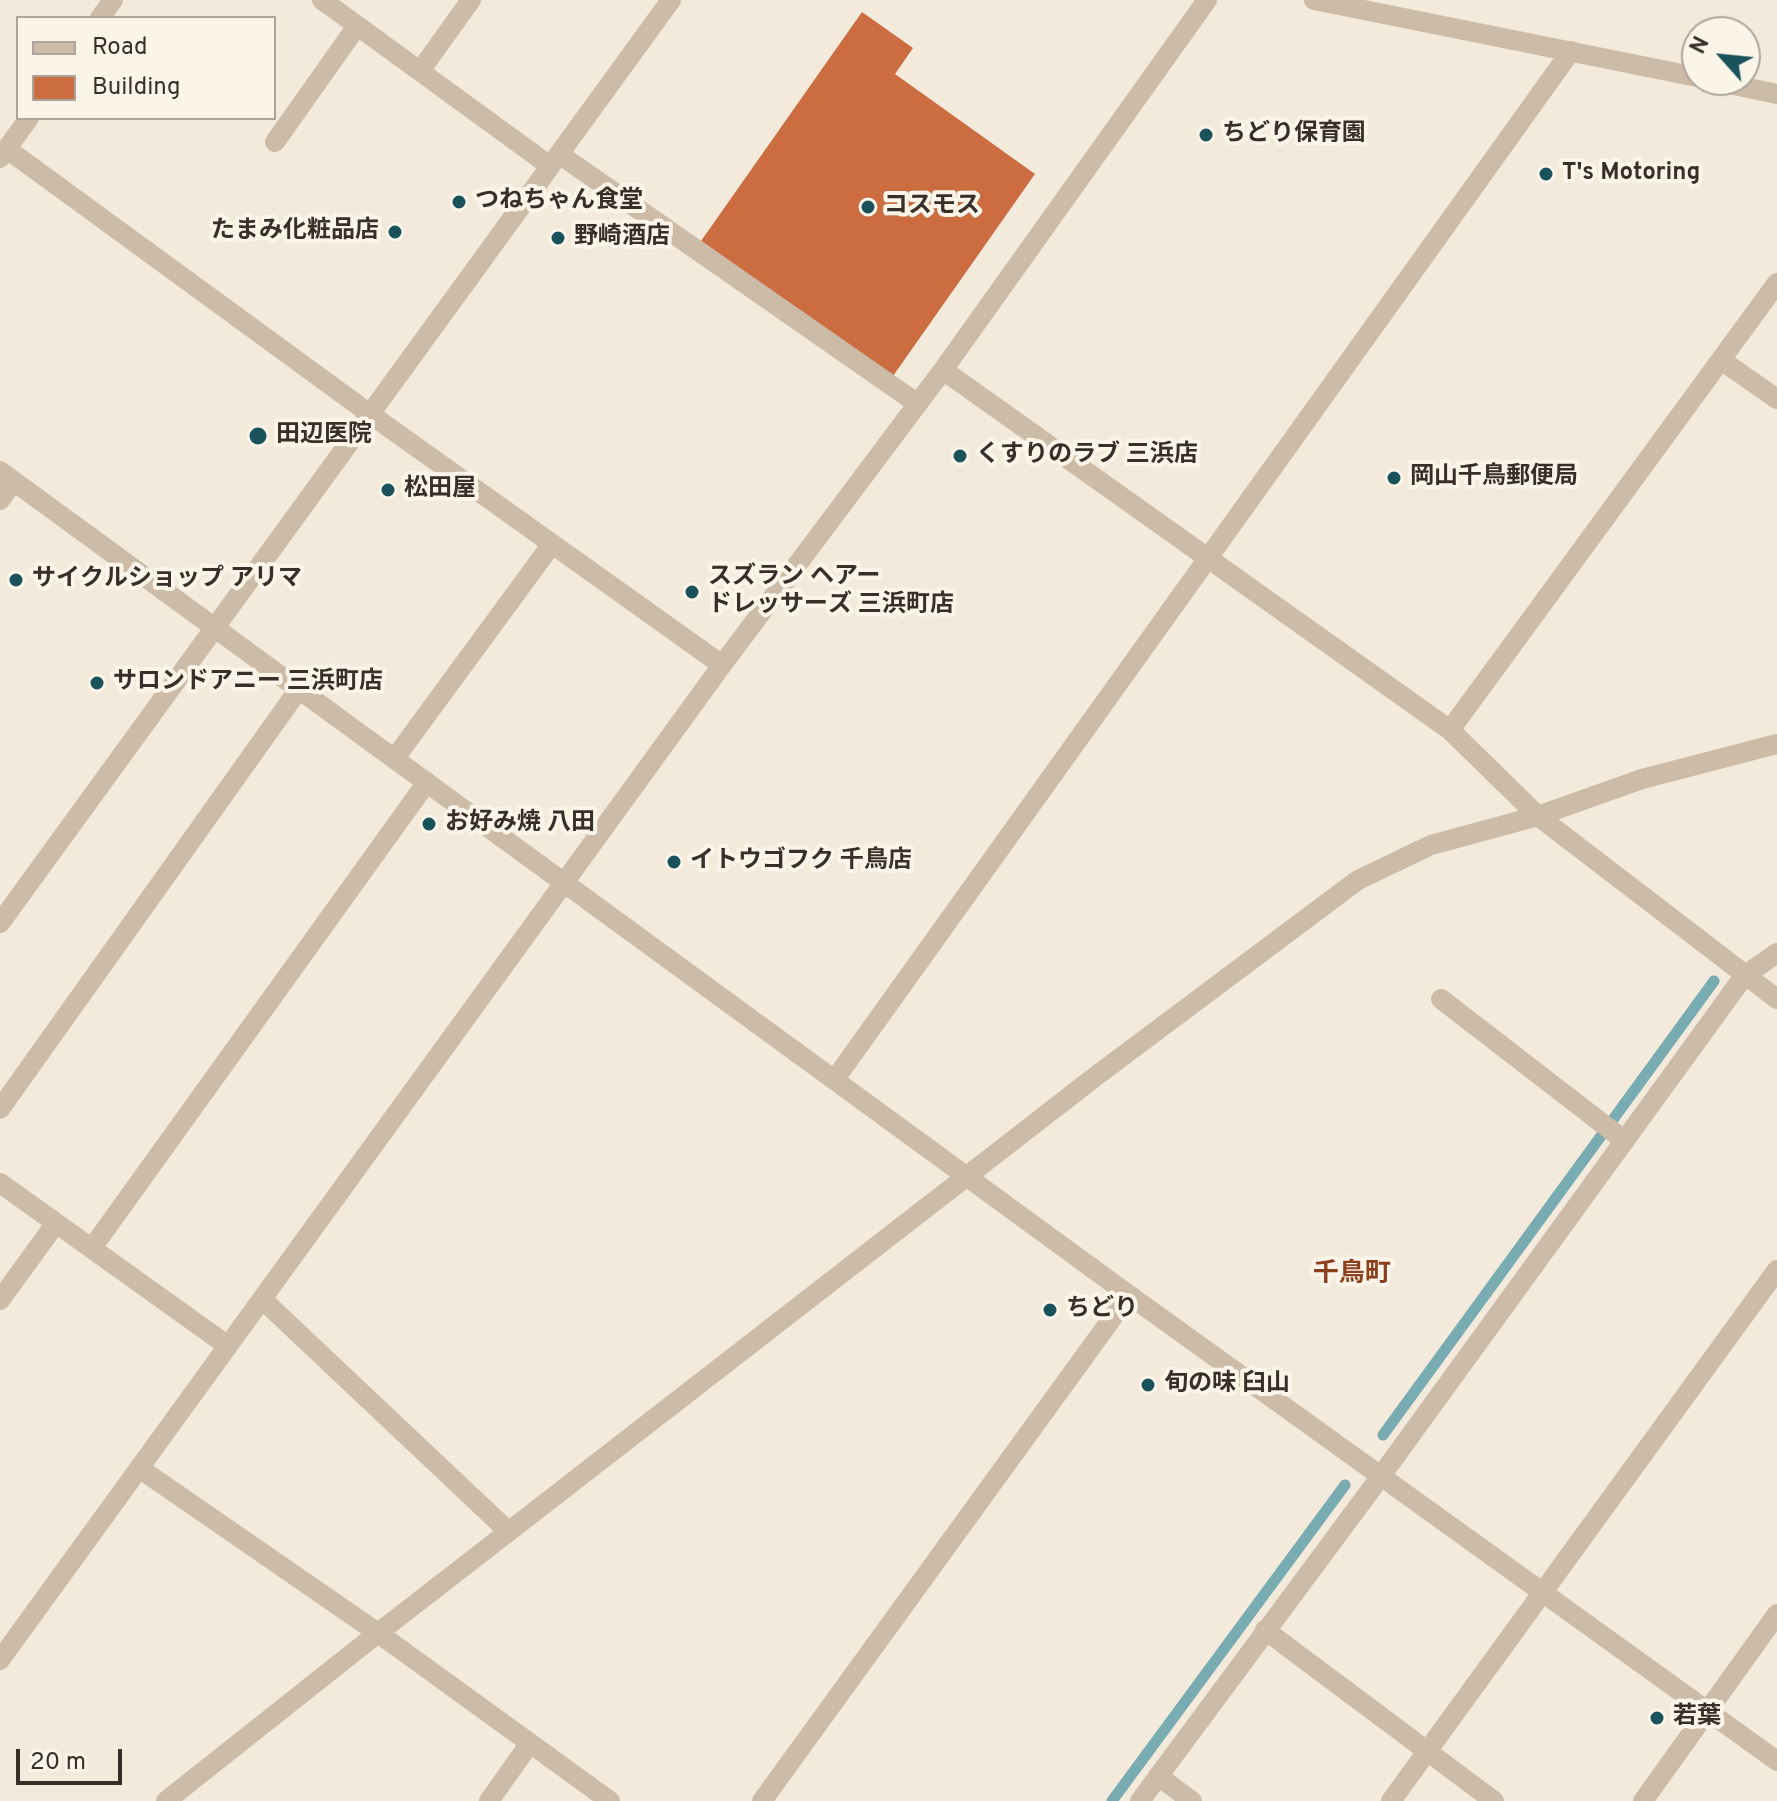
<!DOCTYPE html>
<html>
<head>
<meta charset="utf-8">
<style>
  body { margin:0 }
  #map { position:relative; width:1777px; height:1801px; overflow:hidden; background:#f3eadc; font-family:Overpass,sans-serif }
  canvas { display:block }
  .legend { position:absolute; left:16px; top:16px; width:260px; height:104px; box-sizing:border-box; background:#fbf4e9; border:2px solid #ada59c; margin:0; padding:10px 14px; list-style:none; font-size:24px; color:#392e28 }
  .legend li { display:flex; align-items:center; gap:16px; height:40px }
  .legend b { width:40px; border:2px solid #ada59c }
  .north { position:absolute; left:1681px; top:16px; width:80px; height:80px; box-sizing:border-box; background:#fbf4e9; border:2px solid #ada59c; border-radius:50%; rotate:297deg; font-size:22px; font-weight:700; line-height:32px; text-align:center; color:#392e28 }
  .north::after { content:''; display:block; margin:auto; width:28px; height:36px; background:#1b535c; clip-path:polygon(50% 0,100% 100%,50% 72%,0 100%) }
  .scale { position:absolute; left:16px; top:1749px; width:106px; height:36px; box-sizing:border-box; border:4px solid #392e28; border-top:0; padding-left:10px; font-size:24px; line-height:28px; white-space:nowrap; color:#392e28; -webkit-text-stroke:6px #fbf4e9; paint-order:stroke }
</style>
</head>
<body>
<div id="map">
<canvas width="1777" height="1801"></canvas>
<ul class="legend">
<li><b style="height:10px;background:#ccbba7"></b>Road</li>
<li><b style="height:22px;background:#cc6d41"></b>Building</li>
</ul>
<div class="north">N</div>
<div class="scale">20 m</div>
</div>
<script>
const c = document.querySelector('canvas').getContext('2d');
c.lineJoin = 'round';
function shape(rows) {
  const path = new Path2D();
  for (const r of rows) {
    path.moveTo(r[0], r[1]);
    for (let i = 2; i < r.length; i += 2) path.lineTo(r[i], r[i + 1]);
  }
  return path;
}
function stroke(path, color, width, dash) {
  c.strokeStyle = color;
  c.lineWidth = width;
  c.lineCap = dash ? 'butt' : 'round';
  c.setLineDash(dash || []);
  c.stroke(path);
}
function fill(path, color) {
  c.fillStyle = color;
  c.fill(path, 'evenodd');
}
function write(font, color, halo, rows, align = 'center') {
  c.font = font + ' Overpass,"Noto Sans JP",sans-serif';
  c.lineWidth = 8;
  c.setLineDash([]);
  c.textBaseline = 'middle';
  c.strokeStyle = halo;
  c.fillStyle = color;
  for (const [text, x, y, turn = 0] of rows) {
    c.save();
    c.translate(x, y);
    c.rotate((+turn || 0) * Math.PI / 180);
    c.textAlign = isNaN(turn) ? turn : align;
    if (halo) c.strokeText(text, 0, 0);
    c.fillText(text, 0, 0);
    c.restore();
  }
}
stroke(shape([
  [1383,1435,1714,981],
  [1112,1801,1345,1485]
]), '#79acb2', 11);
fill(shape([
  [862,12,913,48,895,74,1035,174,893,376,701,241]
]), '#cc6d41');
stroke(shape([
  [322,0,550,166],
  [1314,0,1697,77],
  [100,18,113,0],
  [420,71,471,0],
  [1710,80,1777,94],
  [275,142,357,26],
  [7,149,370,414,722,665],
  [559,154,918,404],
  [0,158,29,118],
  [1721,360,1777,399],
  [943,370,1450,730,1538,816,1777,999],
  [0,471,1129,1295,1777,1761],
  [0,500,14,481],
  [1450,730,1777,283],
  [395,758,552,544],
  [0,923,671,0],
  [1441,999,1625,1141],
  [835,1079,1571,51],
  [0,1109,299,689],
  [0,1183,228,1346],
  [92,1248,427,782],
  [262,1299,509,1532],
  [0,1300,56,1223],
  [139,1468,378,1633,610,1801],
  [1265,1630,1494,1801],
  [0,1660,722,665,943,370,1207,0],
  [1158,1776,1192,1801],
  [166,1801,378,1633,1096,1076,1358,880,1431,845,1538,816,1642,779,1777,744],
  [489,1801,530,1743],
  [762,1801,1129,1295],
  [1140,1801,1381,1476,1744,976,1777,953],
  [1391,1801,1777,1270],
  [1643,1801,1777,1614]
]), '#ccbba7', 20);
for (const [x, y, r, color] of [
  [1206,135,8,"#1b535c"],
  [1546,174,8,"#1b535c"],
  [459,202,8,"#1b535c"],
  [868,207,8,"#1b535c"],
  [395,232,8,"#1b535c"],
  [558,238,8,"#1b535c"],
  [258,436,10,"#1b535c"],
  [960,456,8,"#1b535c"],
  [1394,478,8,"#1b535c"],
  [388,490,8,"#1b535c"],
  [16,580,8,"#1b535c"],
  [692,592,8,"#1b535c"],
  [97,683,8,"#1b535c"],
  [429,824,8,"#1b535c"],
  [674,862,8,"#1b535c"],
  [1050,1310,8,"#1b535c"],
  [1148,1385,8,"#1b535c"],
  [1657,1718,8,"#1b535c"]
]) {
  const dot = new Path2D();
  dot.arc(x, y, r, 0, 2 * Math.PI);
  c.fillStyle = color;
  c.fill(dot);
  stroke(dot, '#fbf4e9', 3);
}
write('bold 24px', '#392e28', '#fbf4e9', [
  ["ちどり保育園",1222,135],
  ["T's Motoring",1562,174],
  ["つねちゃん食堂",475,202],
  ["コスモス",884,207],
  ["たまみ化粧品店",379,232,"right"],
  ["野崎酒店",574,238],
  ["田辺医院",276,436],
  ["くすりのラブ 三浜店",976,456],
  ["岡山千鳥郵便局",1410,478],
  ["松田屋",404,490],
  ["スズラン ヘアー",708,578],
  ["ドレッサーズ 三浜町店",708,606],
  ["サイクルショップ アリマ",32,580],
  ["サロンドアニー 三浜町店",113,683],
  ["お好み焼 八田",445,824],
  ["イトウゴフク 千鳥店",690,862],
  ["ちどり",1066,1310],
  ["旬の味 臼山",1164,1385],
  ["若葉",1673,1718]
], 'left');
write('bold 26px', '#8c3f1d', '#fbf4e9', [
  ["千鳥町",1352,1276]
]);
</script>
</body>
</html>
